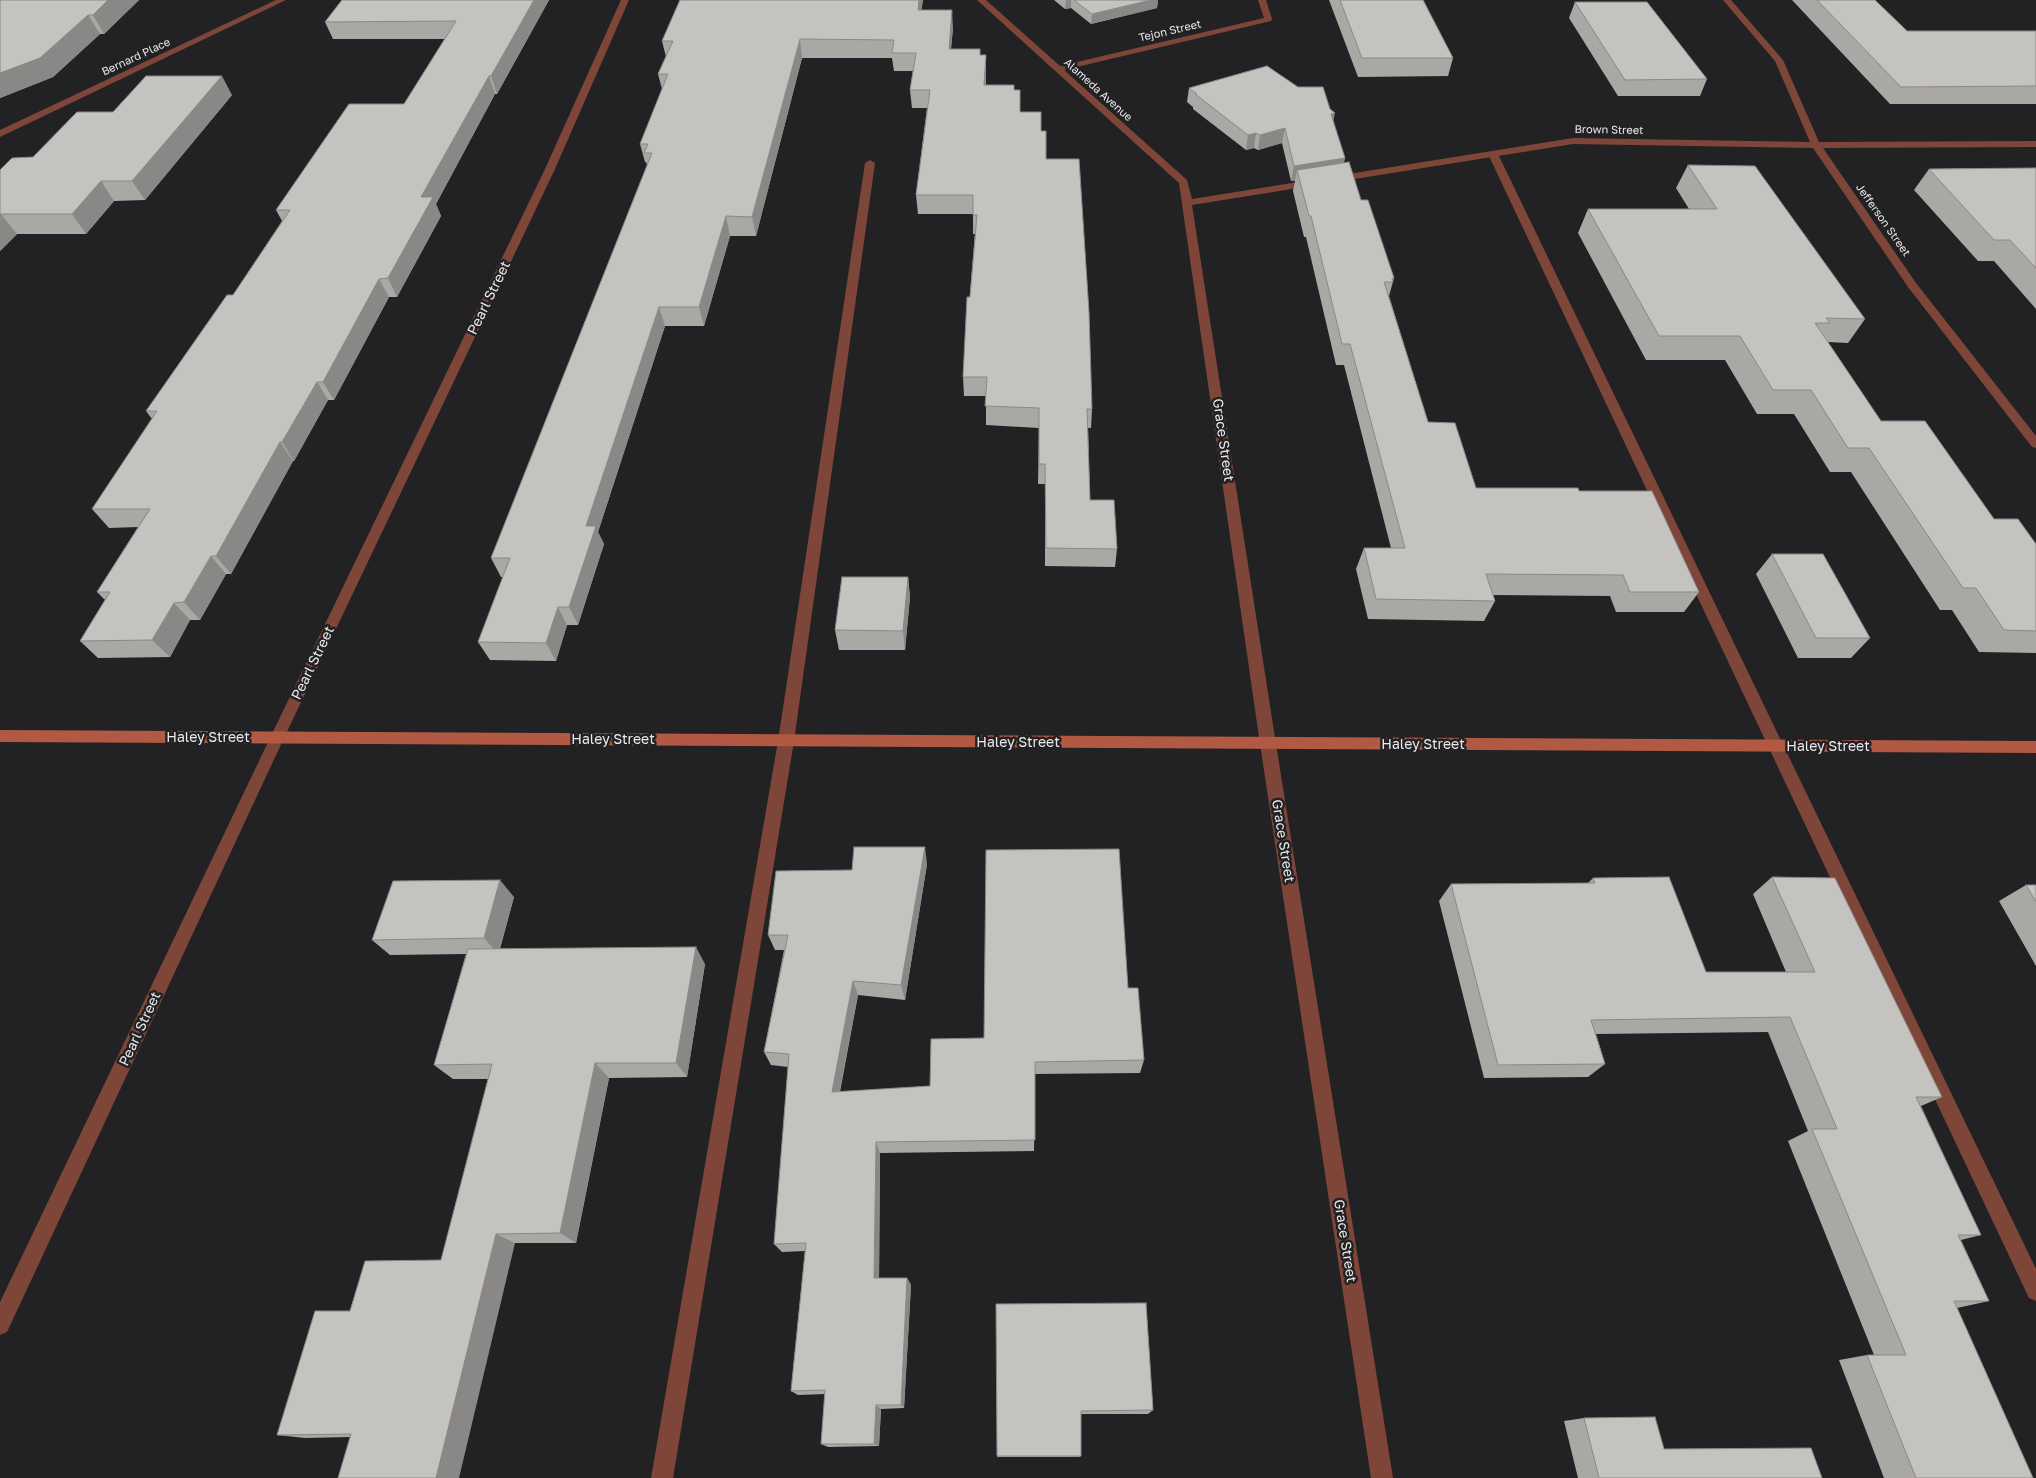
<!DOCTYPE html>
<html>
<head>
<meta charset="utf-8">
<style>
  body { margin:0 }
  canvas { display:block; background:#222123 }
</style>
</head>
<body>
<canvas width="2036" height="1478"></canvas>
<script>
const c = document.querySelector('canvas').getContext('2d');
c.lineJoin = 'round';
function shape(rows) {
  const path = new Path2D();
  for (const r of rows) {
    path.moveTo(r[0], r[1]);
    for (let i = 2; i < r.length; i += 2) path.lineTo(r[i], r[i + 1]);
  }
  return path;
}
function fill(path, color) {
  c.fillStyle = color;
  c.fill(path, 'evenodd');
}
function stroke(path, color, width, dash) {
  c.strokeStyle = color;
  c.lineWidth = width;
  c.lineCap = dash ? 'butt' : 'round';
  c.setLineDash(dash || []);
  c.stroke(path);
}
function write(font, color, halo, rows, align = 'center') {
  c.font = font + ' "Golos Text",sans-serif';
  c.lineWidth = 5;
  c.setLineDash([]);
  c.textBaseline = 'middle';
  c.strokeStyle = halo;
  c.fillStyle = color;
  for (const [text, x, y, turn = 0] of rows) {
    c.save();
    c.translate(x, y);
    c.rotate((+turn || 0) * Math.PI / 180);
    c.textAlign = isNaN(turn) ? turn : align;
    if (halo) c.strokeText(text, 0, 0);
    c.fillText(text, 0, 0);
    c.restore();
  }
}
fill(shape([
  [1493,151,1498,154,2036,1269,2036,1301,2029,1298,1488,154,1493,151],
  [870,160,875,163,794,741,673,1478,651,1478,778,741,865,163,870,160]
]), '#7d4638');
fill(shape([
  [276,0,286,0,0,137,0,130,276,0],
  [621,0,629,0,555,169,284,738,7,1332,0,1335,0,1302,270,738,545,169,621,0],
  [977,0,986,0,1060,66,1264,18,1258,0,1266,0,1272,19,1271,21,1064,70,1187,180,1192,199,1573,138,1810,142,1775,61,1723,0,1731,0,1783,60,1819,142,2036,141,2036,147,1823,148,1916,283,2036,436,2036,448,2032,447,1908,287,1813,148,1573,144,1192,205,1276,744,1393,1478,1371,1478,1260,744,1179,183,977,0]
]), '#7d4638');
fill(shape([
  [0,730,2036,741,2036,753,0,742,0,730]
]), '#b15942');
fill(shape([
  [0,0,139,0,104,34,100,34,53,77,0,98],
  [342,0,549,0,497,94,495,94,436,204,441,216,397,297,389,297,334,400,328,400,294,461,293,461,231,574,226,574,200,620,190,620,170,657,98,658,80,641,105,600,97,592,138,527,109,528,92,509,152,419,146,411,233,295,282,221,276,210,404,104,445,39,333,39,325,22],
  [680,0,923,0,921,10,953,28,951,49,980,55,986,55,986,85,1014,90,1020,112,1041,131,1092,409,1091,428,1088,428,1090,500,1117,549,1115,567,1045,566,1045,484,1038,484,1039,428,986,425,986,396,964,396,963,377,975,234,973,234,973,214,918,214,916,195,927,108,912,108,910,90,913,71,894,71,892,58,802,58,756,236,730,236,704,326,665,326,598,532,604,544,578,625,567,625,556,661,490,660,478,642,503,577,501,577,491,558,647,165,646,162,645,162,640,144,662,89,658,74,666,57,662,41],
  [1054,0,1158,0,1157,8,1091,24,1071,8,1065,9],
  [1329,0,1423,0,1453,58,1448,76,1358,77],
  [1792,0,1875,0,1907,31,2036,31,2036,104,1890,104],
  [1575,2,1707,79,1700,96,1618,96,1569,18],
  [1189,88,1333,121,1345,158,1344,162,1361,200,1394,278,1389,296,1428,422,1476,488,1579,491,1699,592,1684,612,1616,612,1610,596,1493,595,1495,601,1484,621,1368,619,1356,569,1364,548,1391,548,1344,365,1336,365,1306,237,1304,237,1293,191,1295,181,1291,181,1282,143,1258,150,1254,148,1246,150,1193,109,1193,107,1187,102],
  [232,95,145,200,114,201,86,234,17,234,0,251,0,170,33,157,113,112],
  [1688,165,1865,319,1848,343,1828,342,1881,421,1994,519,2036,544,2036,653,1979,652,1952,610,1940,610,1851,472,1830,472,1794,414,1757,414,1725,360,1646,360,1578,233,1588,209,1689,209,1676,188],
  [2036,168,2036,309,1994,261,1978,261,1914,190,1929,169],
  [1772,554,1870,638,1851,658,1798,658,1756,574],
  [908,577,910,597,905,650,839,650,835,630],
  [927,864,905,1000,858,995,840,1092,930,1086,984,1038,1128,988,1144,1060,1140,1073,1035,1074,1034,1151,880,1153,879,1278,907,1278,911,1285,904,1408,881,1409,879,1446,828,1447,821,1444,825,1394,798,1395,791,1391,805,1251,782,1252,774,1244,788,1067,771,1065,764,1052,784,950,775,950,768,935,852,870],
  [1772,877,1942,1097,1921,1106,1981,1235,1961,1240,1989,1301,1957,1308,2033,1478,1884,1478,1839,1360,1867,1355,1874,1355,1788,1141,1808,1131,1768,1032,1596,1034,1605,1064,1588,1077,1484,1078,1439,901,1451,884,1588,883,1593,878,1706,972,1786,972,1753,894],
  [2026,885,2036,885,2036,966,1999,901],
  [514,897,500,949,705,964,687,1077,609,1078,576,1243,515,1243,350,1437,305,1438,277,1435,350,1311,441,1260,488,1079,453,1079,434,1065,466,954,390,955,372,940],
  [1146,1303,1153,1410,1148,1414,1081,1414,1081,1456,1079,1457,997,1457,997,1456],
  [1584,1418,1664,1449,1822,1478,1578,1478,1564,1421]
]), '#a9a8a5');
fill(shape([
  [108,0,139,0,104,34,93,15],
  [534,0,549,0,497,94,491,76],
  [919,0,923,0,919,28,918,10],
  [1066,0,1071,0,1071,8,1065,9],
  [1151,0,1158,0,1157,8,1091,24,1092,14],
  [952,10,953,28,949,67,949,49],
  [88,15,100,34,53,77,0,98,0,73],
  [800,39,802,58,756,236,752,217],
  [986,55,986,73,985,104,984,85],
  [222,76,232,95,145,200,132,181],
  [489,76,495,94,436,204,441,216,397,297,388,278,421,197],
  [1335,113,1332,127,1331,114],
  [1285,128,1282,143,1258,150,1260,135],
  [1256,133,1254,148,1246,150,1248,135],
  [1345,158,1341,173,1297,170,1295,181,1291,181,1294,166],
  [101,181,114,201,86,234,72,214],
  [1,214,17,234,0,251,0,215],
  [726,216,730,236,704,326,699,307],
  [379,279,389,297,334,400,323,382],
  [659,307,665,326,598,532,604,544,578,625,569,607,586,526],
  [317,382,328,400,294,461,282,442],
  [280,442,293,461,231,574,216,556],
  [211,556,226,574,200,620,184,602],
  [908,577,910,597,905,650,903,631],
  [174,603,190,620,170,657,152,640],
  [558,607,567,625,556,661,546,643],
  [925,847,927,864,905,1000,901,985],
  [500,880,514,897,498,954,484,938],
  [696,947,705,964,687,1077,676,1063],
  [853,981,858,995,837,1104,832,1092],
  [595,1063,609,1078,576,1243,560,1233],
  [876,1142,880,1153,879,1286,874,1278],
  [496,1234,515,1243,459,1478,436,1478],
  [907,1278,911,1285,904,1408,901,1405],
  [876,1405,881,1409,879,1446,874,1444]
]), '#8a8886');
const building = shape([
  [0,0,108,0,93,15,88,15,40,58,0,73,0,0],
  [342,0,534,0,491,76,489,76,421,197,433,197,388,278,379,279,323,382,317,382,282,442,280,442,216,556,211,556,184,602,174,603,152,640,80,641,110,592,97,592,150,509,92,509,157,411,146,411,227,295,233,295,290,210,276,210,349,104,404,104,456,21,325,22,342,0],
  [680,0,919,0,918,10,952,10,949,49,980,49,980,55,986,55,984,85,1014,85,1014,90,1020,90,1020,112,1041,112,1041,131,1046,131,1046,159,1079,159,1089,312,1092,409,1087,409,1090,500,1114,500,1117,549,1046,548,1045,464,1039,464,1039,408,985,406,987,377,963,377,967,297,970,297,977,215,973,215,973,195,916,195,930,90,910,90,916,53,892,53,894,40,800,39,752,217,726,216,699,307,659,307,586,526,596,526,569,607,558,607,546,643,478,642,510,558,491,558,652,153,644,153,648,144,640,144,668,74,658,74,673,41,662,41,680,0],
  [1074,0,1151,0,1092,14,1074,0],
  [1340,0,1423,0,1453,58,1362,58,1340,0],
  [1817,0,1875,0,1907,31,2036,31,2036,86,1901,87,1817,0],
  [1575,2,1647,2,1707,79,1625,80,1575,2],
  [1267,66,1298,87,1323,87,1330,109,1335,113,1331,114,1345,158,1294,166,1285,128,1260,135,1256,133,1248,135,1195,94,1197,94,1189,88,1267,66],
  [146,76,222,76,132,181,101,181,72,214,1,214,0,215,0,170,12,158,33,157,77,112,113,112,146,76],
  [1349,162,1361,200,1368,200,1394,278,1392,278,1393,282,1384,282,1428,422,1455,423,1476,488,1578,488,1579,491,1652,491,1699,592,1630,592,1623,575,1486,574,1495,601,1376,599,1364,548,1405,548,1350,344,1342,344,1311,216,1309,216,1297,170,1349,162],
  [1688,165,1755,166,1865,319,1826,318,1830,323,1815,323,1881,421,1925,421,1994,519,2018,519,2036,544,2036,631,2004,630,1976,588,1963,588,1869,448,1848,448,1811,390,1773,390,1740,336,1659,336,1588,209,1717,209,1688,165],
  [2036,168,2036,268,2010,240,1994,240,1929,169,2036,168],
  [1772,554,1823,554,1870,638,1816,638,1772,554],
  [842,577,908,577,903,631,835,630,842,577],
  [854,847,925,847,901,985,853,981,832,1092,930,1086,931,1039,984,1038,986,850,1119,849,1128,988,1138,988,1144,1060,1035,1062,1035,1140,876,1142,874,1278,907,1278,901,1405,876,1405,874,1444,821,1444,825,1390,791,1391,806,1243,774,1244,789,1054,764,1052,788,935,768,935,776,871,852,870,854,847],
  [1669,877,1706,972,1815,972,1772,877,1835,878,1942,1097,1916,1097,1981,1235,1958,1235,1989,1301,1954,1301,2033,1478,1916,1478,1867,1355,1906,1355,1812,1129,1837,1129,1790,1017,1591,1020,1605,1064,1498,1065,1451,884,1595,883,1593,878,1669,877],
  [500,880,484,938,372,940,393,881,500,880],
  [2026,885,2036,885,2036,902,2026,885],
  [696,947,676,1063,595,1063,560,1233,496,1234,436,1478,338,1478,351,1434,277,1435,315,1311,350,1311,365,1261,441,1260,492,1064,434,1065,468,949,696,947],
  [1146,1303,1153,1410,1081,1411,1081,1456,997,1456,996,1304,1146,1303],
  [1655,1417,1664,1449,1811,1448,1822,1478,1599,1478,1584,1418,1655,1417]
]);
fill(building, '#c5c3c0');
stroke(building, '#8a8886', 1);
write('11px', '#e9e8ea', '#222123', [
  ["Tejon Street",1170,31,-13],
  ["Bernard Place",136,57,-25],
  ["Alameda Avenue",1098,90,42],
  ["Brown Street",1609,130,1],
  ["Jefferson Street",1883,220,55]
]);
write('14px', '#e9e8ea', '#222123', [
  ["Pearl Street",489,298,-64],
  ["Grace Street",1223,440,82],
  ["Pearl Street",313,663,-64],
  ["Haley Street",208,738],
  ["Haley Street",613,740],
  ["Haley Street",1018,743],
  ["Haley Street",1423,745],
  ["Haley Street",1828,747],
  ["Grace Street",1283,841,81],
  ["Pearl Street",140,1029,-65],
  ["Grace Street",1345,1241,81]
]);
</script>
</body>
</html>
